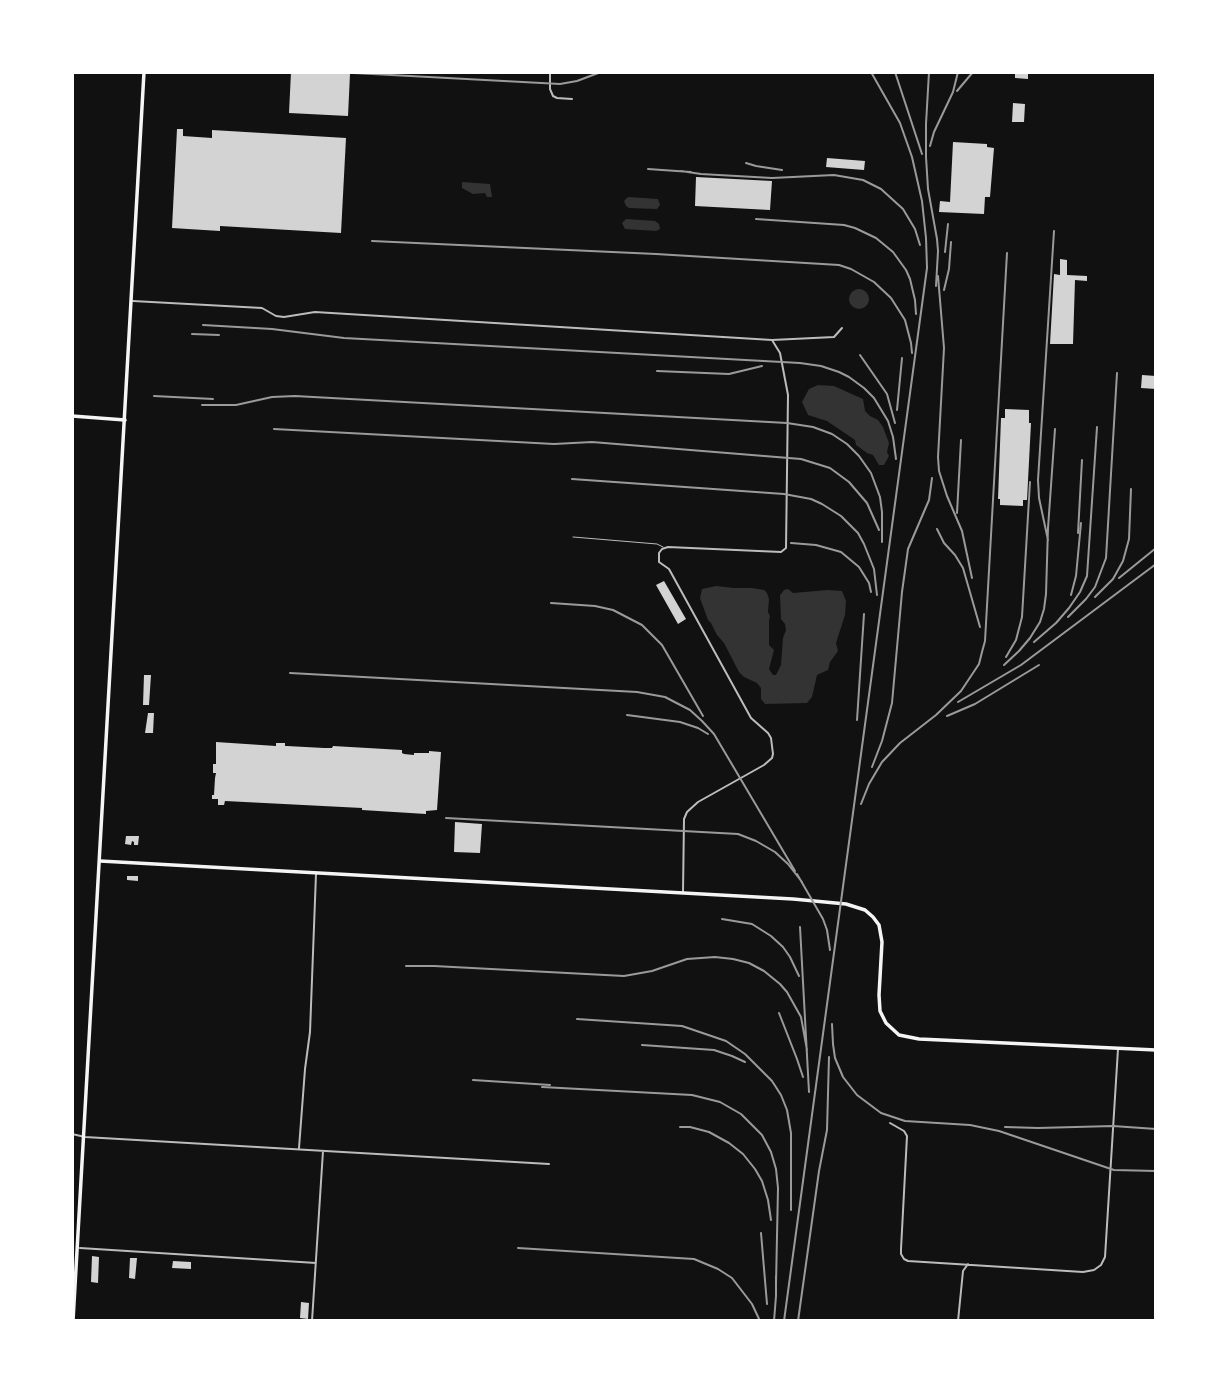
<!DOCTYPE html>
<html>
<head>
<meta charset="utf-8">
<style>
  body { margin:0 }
  #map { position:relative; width:1228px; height:1393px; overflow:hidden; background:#111; font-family:"Noto Sans",sans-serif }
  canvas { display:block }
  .frame { position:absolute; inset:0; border:74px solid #fff; pointer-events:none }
</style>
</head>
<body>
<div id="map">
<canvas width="1228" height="1393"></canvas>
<div class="frame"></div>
</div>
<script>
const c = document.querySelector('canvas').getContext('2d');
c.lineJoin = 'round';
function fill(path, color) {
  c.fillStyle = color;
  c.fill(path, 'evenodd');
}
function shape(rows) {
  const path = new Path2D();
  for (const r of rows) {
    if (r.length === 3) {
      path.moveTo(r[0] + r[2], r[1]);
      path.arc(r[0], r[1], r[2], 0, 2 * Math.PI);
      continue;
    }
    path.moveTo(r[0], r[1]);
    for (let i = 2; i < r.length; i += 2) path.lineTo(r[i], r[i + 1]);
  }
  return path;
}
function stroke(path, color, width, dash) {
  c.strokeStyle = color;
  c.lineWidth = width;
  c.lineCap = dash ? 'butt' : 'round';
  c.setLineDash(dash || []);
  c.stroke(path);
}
fill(shape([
  [462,182,490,184,492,197,487,197,485,193,473,194,462,188],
  [628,197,658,199,660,205,657,209,629,208,626,206,624,201],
  [626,219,655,221,659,224,660,229,656,231,625,229,622,223],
  [859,299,10],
  [818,385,834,386,863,399,865,411,870,416,878,420,883,427,889,443,887,452,889,456,884,465,879,465,873,455,867,453,856,445,855,440,827,421,808,415,802,402,809,389],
  [716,586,733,588,752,588,764,590,767,593,769,599,768,612,770,616,769,621,769,645,774,650,769,669,773,675,776,675,781,665,783,638,786,630,785,624,781,619,780,595,784,590,788,589,793,593,828,590,842,591,846,601,845,615,836,643,838,651,830,662,828,670,817,675,812,697,807,703,765,704,761,699,761,688,757,683,744,677,739,672,724,643,717,635,711,623,708,620,700,598,702,589]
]), '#333');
fill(shape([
  [291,72,350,74,348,116,289,113],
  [1015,72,1028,72,1028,79,1015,78],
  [1013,103,1025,104,1024,122,1012,122],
  [177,129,183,129,183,136,212,138,212,130,346,138,341,233,220,226,220,231,172,228],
  [953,142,987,144,987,147,994,148,990,197,985,197,984,214,939,212,940,201,950,202],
  [827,158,865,161,864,170,826,167],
  [696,177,772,181,770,210,695,206],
  [1060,259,1067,260,1067,275,1087,276,1087,281,1075,280,1073,344,1050,344,1054,274,1060,275],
  [1142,375,1156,376,1156,389,1141,388],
  [1005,409,1029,410,1029,423,1031,423,1027,500,1023,500,1023,506,1000,505,1000,499,998,499,1001,418,1005,418],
  [664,581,686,619,678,624,656,585],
  [144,675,151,675,149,705,143,705],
  [148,713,154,713,153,733,145,733],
  [216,742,276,746,276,743,285,743,285,746,287,746,324,748,332,748,333,746,402,750,402,753,404,754,414,755,414,753,429,753,429,751,441,752,437,810,426,811,426,814,362,810,362,808,225,801,224,805,218,805,218,799,212,799,212,795,214,795,215,778,216,773,213,773,213,764,216,764],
  [455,822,482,824,480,853,454,852],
  [126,836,139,836,138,845,134,845,134,842,132,841,131,845,125,844],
  [127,876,138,876,138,881,127,880],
  [92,1256,99,1257,98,1283,91,1282],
  [130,1258,137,1258,135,1279,129,1278],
  [173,1261,191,1262,191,1269,172,1268],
  [301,1302,309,1303,308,1319,300,1318]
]), '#d3d3d3');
stroke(shape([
  [573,537,657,544,663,547]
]), '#bcbcbc', 1);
stroke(shape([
  [550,72,550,89,553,96,557,98,572,99],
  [133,301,262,308,276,316,284,317,315,312,772,340,834,337,842,328],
  [683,892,684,819,687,812,698,802,764,765,772,758,773,754,771,738,768,733,751,718,669,569,659,562,659,553,662,549,668,547,781,552,786,548,788,395,780,353,772,340],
  [890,1123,904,1131,907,1136,901,1249,901,1254,904,1259,908,1261,1083,1272,1094,1270,1101,1265,1105,1257,1118,1049],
  [72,1134,85,1137,549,1164],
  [299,1148,305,1069,310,1032,316,874],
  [80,1248,316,1263],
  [312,1321,323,1151],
  [958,1321,963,1271,968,1264]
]), '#bcbcbc', 2);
stroke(shape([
  [72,416,125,420],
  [100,861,793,899,846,904,865,910,873,917,879,925,882,942,879,995,880,1011,886,1023,899,1035,919,1039,1156,1050]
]), '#f5f5f5', 3.5);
stroke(shape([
  [73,1321,144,72]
]), '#f5f5f5', 3.5);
stroke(shape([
  [335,72,560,84,577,81,601,72],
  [895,72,922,154],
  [929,72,926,124,926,157,928,189,937,239,938,251,936,286],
  [957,91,973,72],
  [930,146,934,132,953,92,958,72],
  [746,163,756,166,782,170],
  [648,169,691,172],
  [681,171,701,174,772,178,834,175,863,180,881,189,903,209,915,229,920,245],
  [756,219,844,225,855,228,876,238,893,252,906,270,910,279,915,300,916,314],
  [372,241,656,254,839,265,851,269,874,282,891,298,905,320,911,343,912,353],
  [945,252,948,224],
  [938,276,944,348,938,457,939,471,947,496,962,531,972,578],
  [944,290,949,269,951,242],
  [203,325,272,329,344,338,800,363,821,366,839,372,849,377,864,388,874,398,888,421,893,437,896,459],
  [192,334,219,335],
  [860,355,887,394,895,423],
  [657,371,729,374,762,366],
  [154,396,213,399],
  [202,405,236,405,272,397,295,396,787,423,813,427,832,434,847,444,859,456,871,473,880,497,882,512,882,542],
  [897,410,902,358],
  [274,429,554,444,592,442,801,459,830,468,849,482,867,503,879,530],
  [572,479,784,494,811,499,822,504,841,516,858,533,864,544,874,569,877,595],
  [957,513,961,440],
  [937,529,944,543,955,555,963,568,980,627],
  [1078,533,1082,460],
  [1048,540,1039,498,1038,480,1054,231],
  [791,543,816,545,841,552,859,567,869,583,871,592],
  [1119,578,1156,548],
  [1071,595,1076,576,1081,523],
  [1095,597,1113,579,1123,561,1129,539,1131,489],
  [551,603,595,606,613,610,642,625,662,645,703,716],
  [1068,617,1086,599,1095,587,1106,558,1117,373],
  [1034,642,1056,623,1069,608,1080,592,1087,576,1097,427],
  [1006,657,1016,640,1022,617,1030,482],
  [1004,665,1019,651,1030,638,1040,622,1044,609,1046,594,1048,528,1055,429],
  [290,673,637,692,665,697,690,710,702,721,714,734,795,871],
  [958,702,1021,665,1156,564],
  [627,715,680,722,698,728,708,734],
  [947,716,975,704,1039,665],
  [857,720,864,614],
  [872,767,882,741,892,703,902,592,908,549,929,500,932,478],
  [861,804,869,784,882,762,900,743,936,715,961,691,979,664,982,652,985,641,1007,253],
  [446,818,738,834,756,841,775,852,788,864,802,882],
  [797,874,823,919,827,930,830,950],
  [722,919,752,924,771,936,783,947,790,957,799,976],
  [800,927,809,1092],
  [406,966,434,966,624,976,652,971,687,959,715,957,733,959,749,963,764,971,780,984,787,992,801,1017,807,1050],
  [779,1013,797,1059,803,1077],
  [577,1019,682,1026,726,1041,745,1054,772,1081,781,1095,787,1110,791,1133,791,1210],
  [832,1024,833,1044,835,1058,843,1077,857,1095,881,1113,905,1121,970,1125,999,1131,1114,1170,1156,1171],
  [642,1045,714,1050,732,1056,745,1062],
  [473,1080,550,1085],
  [542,1087,692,1095,720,1102,741,1114,762,1135,771,1152,776,1169,778,1188,776,1284],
  [680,1127,690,1127,709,1132,729,1143,743,1154,755,1169,762,1181,768,1200,771,1220],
  [1005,1127,1038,1128,1113,1126,1156,1129],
  [761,1233,767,1304],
  [518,1248,694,1259,718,1269,732,1278,752,1304,760,1321],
  [774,1321,776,1296,776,1276],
  [784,1321,927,268,926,238,922,201,912,157,900,123,871,72],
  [798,1321,819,1171,827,1130,829,1057]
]), '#9a9a9a', 2);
</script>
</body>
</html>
